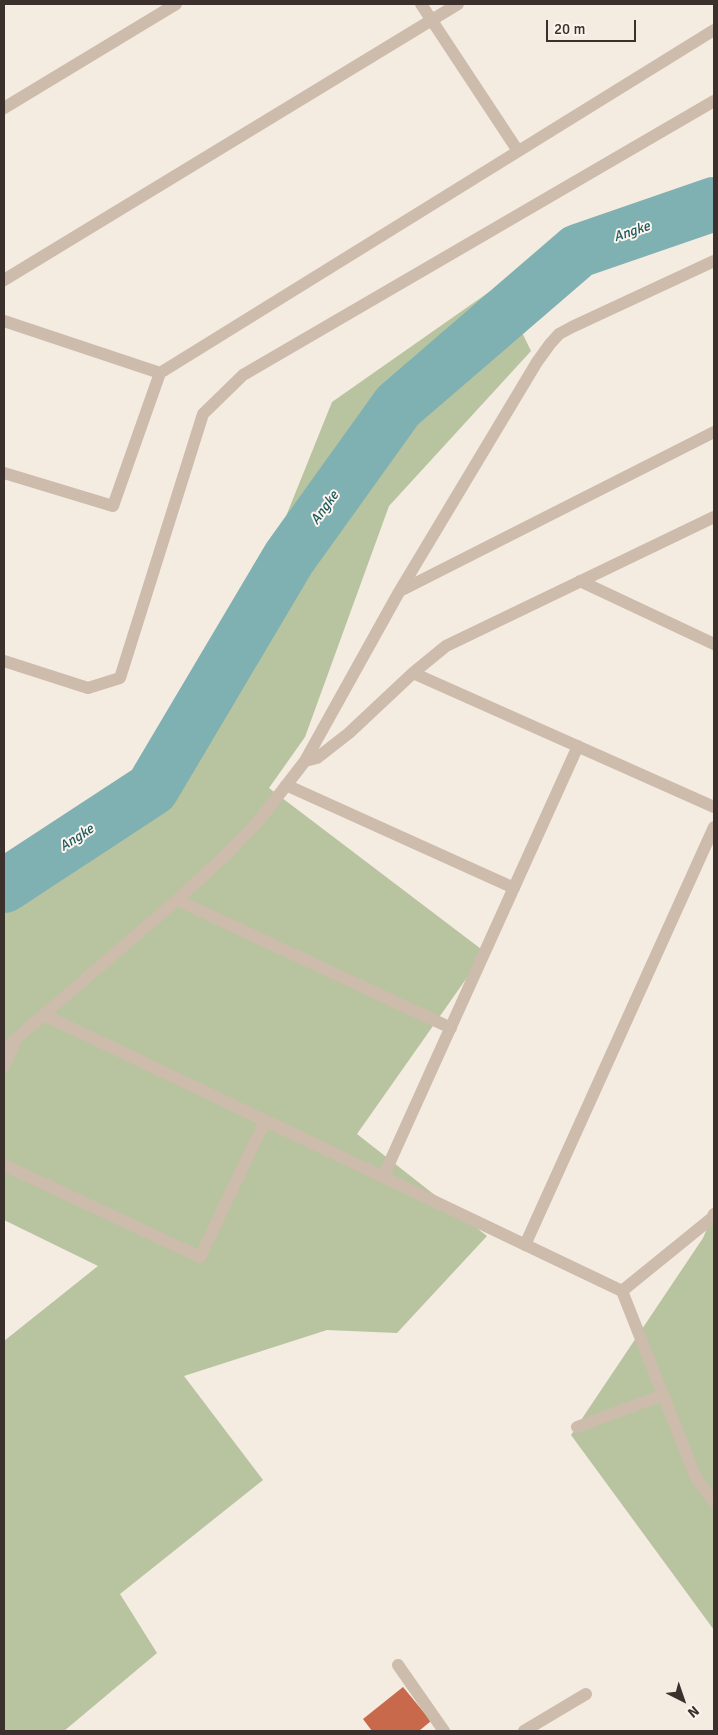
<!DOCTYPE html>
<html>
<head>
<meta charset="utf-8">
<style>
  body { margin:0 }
  #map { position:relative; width:718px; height:1735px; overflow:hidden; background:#f4ebe1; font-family:Signika,sans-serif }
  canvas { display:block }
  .frame { position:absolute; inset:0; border:5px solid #3b302b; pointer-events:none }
  .north { position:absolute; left:658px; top:1675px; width:50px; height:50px; -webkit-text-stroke:4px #fbf5ee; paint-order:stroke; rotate:139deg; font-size:14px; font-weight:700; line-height:20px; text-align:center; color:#3b302b }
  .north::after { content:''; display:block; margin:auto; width:18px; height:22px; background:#3b302b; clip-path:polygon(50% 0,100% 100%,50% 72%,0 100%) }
  .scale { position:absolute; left:546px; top:20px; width:90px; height:22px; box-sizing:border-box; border:2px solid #3b302b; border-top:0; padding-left:6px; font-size:15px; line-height:18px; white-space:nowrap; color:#3b302b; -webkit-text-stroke:4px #fbf5ee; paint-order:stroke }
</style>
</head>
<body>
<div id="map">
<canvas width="718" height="1735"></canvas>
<div class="frame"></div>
<div class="north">N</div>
<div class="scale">20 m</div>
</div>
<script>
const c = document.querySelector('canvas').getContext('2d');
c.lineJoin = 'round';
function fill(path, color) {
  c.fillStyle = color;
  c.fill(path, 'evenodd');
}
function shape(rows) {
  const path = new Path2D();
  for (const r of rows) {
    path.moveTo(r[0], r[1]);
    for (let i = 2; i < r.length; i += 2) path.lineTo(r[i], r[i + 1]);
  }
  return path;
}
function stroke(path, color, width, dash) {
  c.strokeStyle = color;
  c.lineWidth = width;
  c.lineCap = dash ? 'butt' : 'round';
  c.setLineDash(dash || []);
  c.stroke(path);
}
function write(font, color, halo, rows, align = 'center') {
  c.font = font + ' Signika,sans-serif';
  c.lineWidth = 4;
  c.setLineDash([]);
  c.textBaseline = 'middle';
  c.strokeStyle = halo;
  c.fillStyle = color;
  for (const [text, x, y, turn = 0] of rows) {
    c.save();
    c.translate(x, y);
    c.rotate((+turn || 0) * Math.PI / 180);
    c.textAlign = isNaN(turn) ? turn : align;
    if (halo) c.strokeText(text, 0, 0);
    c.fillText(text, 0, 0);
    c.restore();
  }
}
fill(shape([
  [499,285,531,351,389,506,305,737,269,788,485,952,357,1134,487,1236,397,1333,327,1330,184,1376,263,1480,120,1594,157,1653,64,1731,4,1731,4,1341,98,1266,4,1220,4,884,12,881,214,695,332,402],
  [714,1213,714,1630,571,1435,703,1238]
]), '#b8c4a0');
stroke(shape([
  [4,886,152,789,289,558,398,406,578,251,714,204]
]), '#7fb0b2', 54);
fill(shape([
  [403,1687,431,1721,419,1731,372,1731,363,1719]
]), '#c8694b');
stroke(shape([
  [421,4,518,151],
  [4,108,176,4],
  [4,280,458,4],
  [4,321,160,373],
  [4,473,113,506,160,373,714,30],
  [580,581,714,644],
  [400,591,714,432],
  [4,661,88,688,120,678,203,414,243,375,714,101],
  [413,673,714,807],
  [305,761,317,758,349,733,413,673,446,646,714,517],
  [286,785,514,888],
  [177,900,451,1028],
  [44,1015,622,1291],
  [4,1049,177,900,230,851,261,818,305,761,399,592,537,362,550,344,559,334,572,327,714,261],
  [4,1066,15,1042],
  [4,1165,200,1257,265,1121],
  [383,1177,578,746],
  [714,1214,712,1218,622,1291,696,1478,714,1502],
  [525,1245,714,827],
  [577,1427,663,1395],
  [398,1665,444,1731],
  [524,1731,586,1694]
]), '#cdbbac', 12);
write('italic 14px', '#1f5a5e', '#fbf5ee', [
  ["Angke",632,232,-19],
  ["Angke",325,508,-54],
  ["Angke",77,838,-33]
]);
</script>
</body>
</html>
